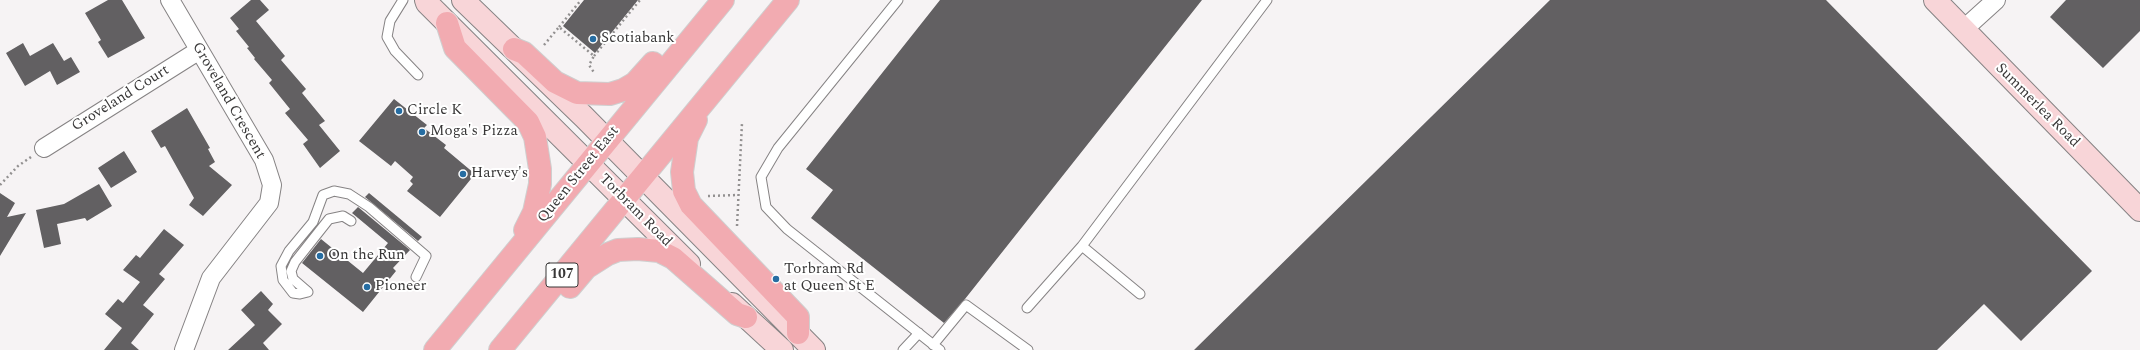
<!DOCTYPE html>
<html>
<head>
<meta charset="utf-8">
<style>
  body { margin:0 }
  canvas { display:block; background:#f6f3f4 }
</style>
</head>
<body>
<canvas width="2140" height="350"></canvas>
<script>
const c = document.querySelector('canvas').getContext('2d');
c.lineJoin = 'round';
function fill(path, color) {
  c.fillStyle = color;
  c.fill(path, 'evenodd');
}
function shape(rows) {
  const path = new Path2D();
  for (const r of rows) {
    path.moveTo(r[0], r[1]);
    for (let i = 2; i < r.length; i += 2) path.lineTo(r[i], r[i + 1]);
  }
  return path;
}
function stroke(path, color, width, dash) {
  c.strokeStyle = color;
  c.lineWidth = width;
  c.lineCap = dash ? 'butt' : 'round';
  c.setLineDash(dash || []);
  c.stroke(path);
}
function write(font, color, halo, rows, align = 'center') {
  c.font = font + ' Spectral,serif';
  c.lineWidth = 4;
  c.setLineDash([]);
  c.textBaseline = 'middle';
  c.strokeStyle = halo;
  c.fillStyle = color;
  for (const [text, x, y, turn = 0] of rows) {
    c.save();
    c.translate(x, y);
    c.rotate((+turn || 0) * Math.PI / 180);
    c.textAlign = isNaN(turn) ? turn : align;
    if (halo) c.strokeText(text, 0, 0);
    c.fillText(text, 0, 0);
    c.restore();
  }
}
fill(shape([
  [108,0,122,0,145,38,108,58,98,42,101,40,85,13],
  [251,0,260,0,269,10,256,21,285,56,281,60,306,89,302,93,325,121,319,125,340,151,320,168,303,144,308,140,285,113,290,109,269,83,272,80,254,59,255,58,247,48,249,47,236,31,239,29,230,18],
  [584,0,638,0,595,53,563,26],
  [940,0,1202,0,965,299,944,323,811,218,833,190,806,169],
  [1550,0,1826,0,2092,271,2021,341,1984,304,1937,350,1194,350],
  [2066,0,2140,0,2140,31,2103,68,2050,17],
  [23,43,30,56,53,43,64,61,71,57,80,72,57,85,50,71,25,86,6,53],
  [394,99,427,125,424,128,446,145,444,148,475,174,440,217,407,191,413,184,410,181,413,177,395,161,391,166,359,141],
  [187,108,210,148,208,149,215,162,209,166,232,185,203,216,189,205,194,198,165,146,161,148,151,131],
  [124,151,137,172,111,188,98,168],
  [99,184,112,206,87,221,85,218,57,224,61,244,44,248,36,210,64,204],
  [0,193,15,203,7,217,26,213,0,256],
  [369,193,422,237,418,241,365,197],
  [358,207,410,250,393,268,396,271,363,312,302,263,321,239,363,273,388,243,352,213],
  [164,229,184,245,159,274,165,279,143,305,154,314,131,343,139,350,104,350,122,328,105,314,118,299,123,303,140,282,123,270,136,255,140,258],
  [261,291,273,304,268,310,282,324,263,343,269,350,228,350,255,325,241,310]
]), '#626062');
const lane = shape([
  [403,0,390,21,387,37,395,51,418,75],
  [898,0,778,148,761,177,766,207,787,229,940,350],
  [308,292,300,294,293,293,283,280,281,266,289,251,313,222,323,195,334,191,349,194,369,207,426,256,416,277],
  [308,292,293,279,291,271,295,262,329,219,343,216,351,221],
  [1140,294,1082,246,1267,0],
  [1027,308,1082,246],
  [933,345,966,305,1028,350],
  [903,350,919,333]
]);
const street = shape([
  [170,0,264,160,272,185,269,203,211,278,184,350],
  [1964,29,1996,0],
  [44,148,198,51]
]);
const secondary = shape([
  [426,0,427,3,689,264],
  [463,0,584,117,814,350],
  [1935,0,2140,210],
  [732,304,782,350]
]);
const primary = shape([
  [447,23,455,48,528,122,535,137,540,169,540,184,534,212,525,230],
  [514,49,524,53,555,82,577,93,610,94,623,90,635,83,653,63],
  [696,120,687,138,682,172,684,191,691,205,798,317,798,333],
  [570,287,586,268,608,254,618,250,638,249,659,251,673,258,737,314,746,317],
  [435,350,723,0],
  [500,350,788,0]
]);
stroke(lane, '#868384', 11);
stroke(street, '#868384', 20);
stroke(secondary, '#868384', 24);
stroke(primary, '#cfcfcf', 24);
stroke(shape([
  [559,27,581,0],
  [544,45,559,27,594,56,589,65,595,74],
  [594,56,640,0],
  [0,185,18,166,31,157],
  [708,196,738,195],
  [737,226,742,123]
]), '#939191', 2.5, [2, 3]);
stroke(lane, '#fff', 9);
stroke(street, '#fff', 18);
stroke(secondary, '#f8d5d8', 22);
stroke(primary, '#f2abb1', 22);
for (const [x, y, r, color] of [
  [593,39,4,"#266da2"],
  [399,111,4,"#266da2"],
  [422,132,4,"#266da2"],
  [463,174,4,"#266da2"],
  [320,256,4,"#266da2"],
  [776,279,4,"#266da2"],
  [367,287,4,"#266da2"]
]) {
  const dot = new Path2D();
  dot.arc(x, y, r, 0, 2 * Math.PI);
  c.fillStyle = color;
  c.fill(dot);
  stroke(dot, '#fff', 1.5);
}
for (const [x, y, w] of [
  [562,275,32]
]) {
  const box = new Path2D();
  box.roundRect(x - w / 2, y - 12, w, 24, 3);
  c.fillStyle = '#fff';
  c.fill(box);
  stroke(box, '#383737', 1);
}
write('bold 14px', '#383737', null, [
  ["107",562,275]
]);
write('15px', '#383737', '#fff', [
  ["Scotiabank",601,39],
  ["Circle K",407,111],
  ["Moga's Pizza",430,132],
  ["Harvey's",471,174],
  ["On the Run",328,256],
  ["Torbram Rd",784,270],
  ["at Queen St E",784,287],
  ["Pioneer",375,287]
], 'left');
write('15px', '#383737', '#fff', [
  ["Groveland Court",121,99,-32],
  ["Groveland Crescent",228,101,60],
  ["Summerlea Road",2037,106,45],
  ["Queen Street East",579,175,-51],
  ["Torbram Road",635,211,45]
]);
</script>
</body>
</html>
